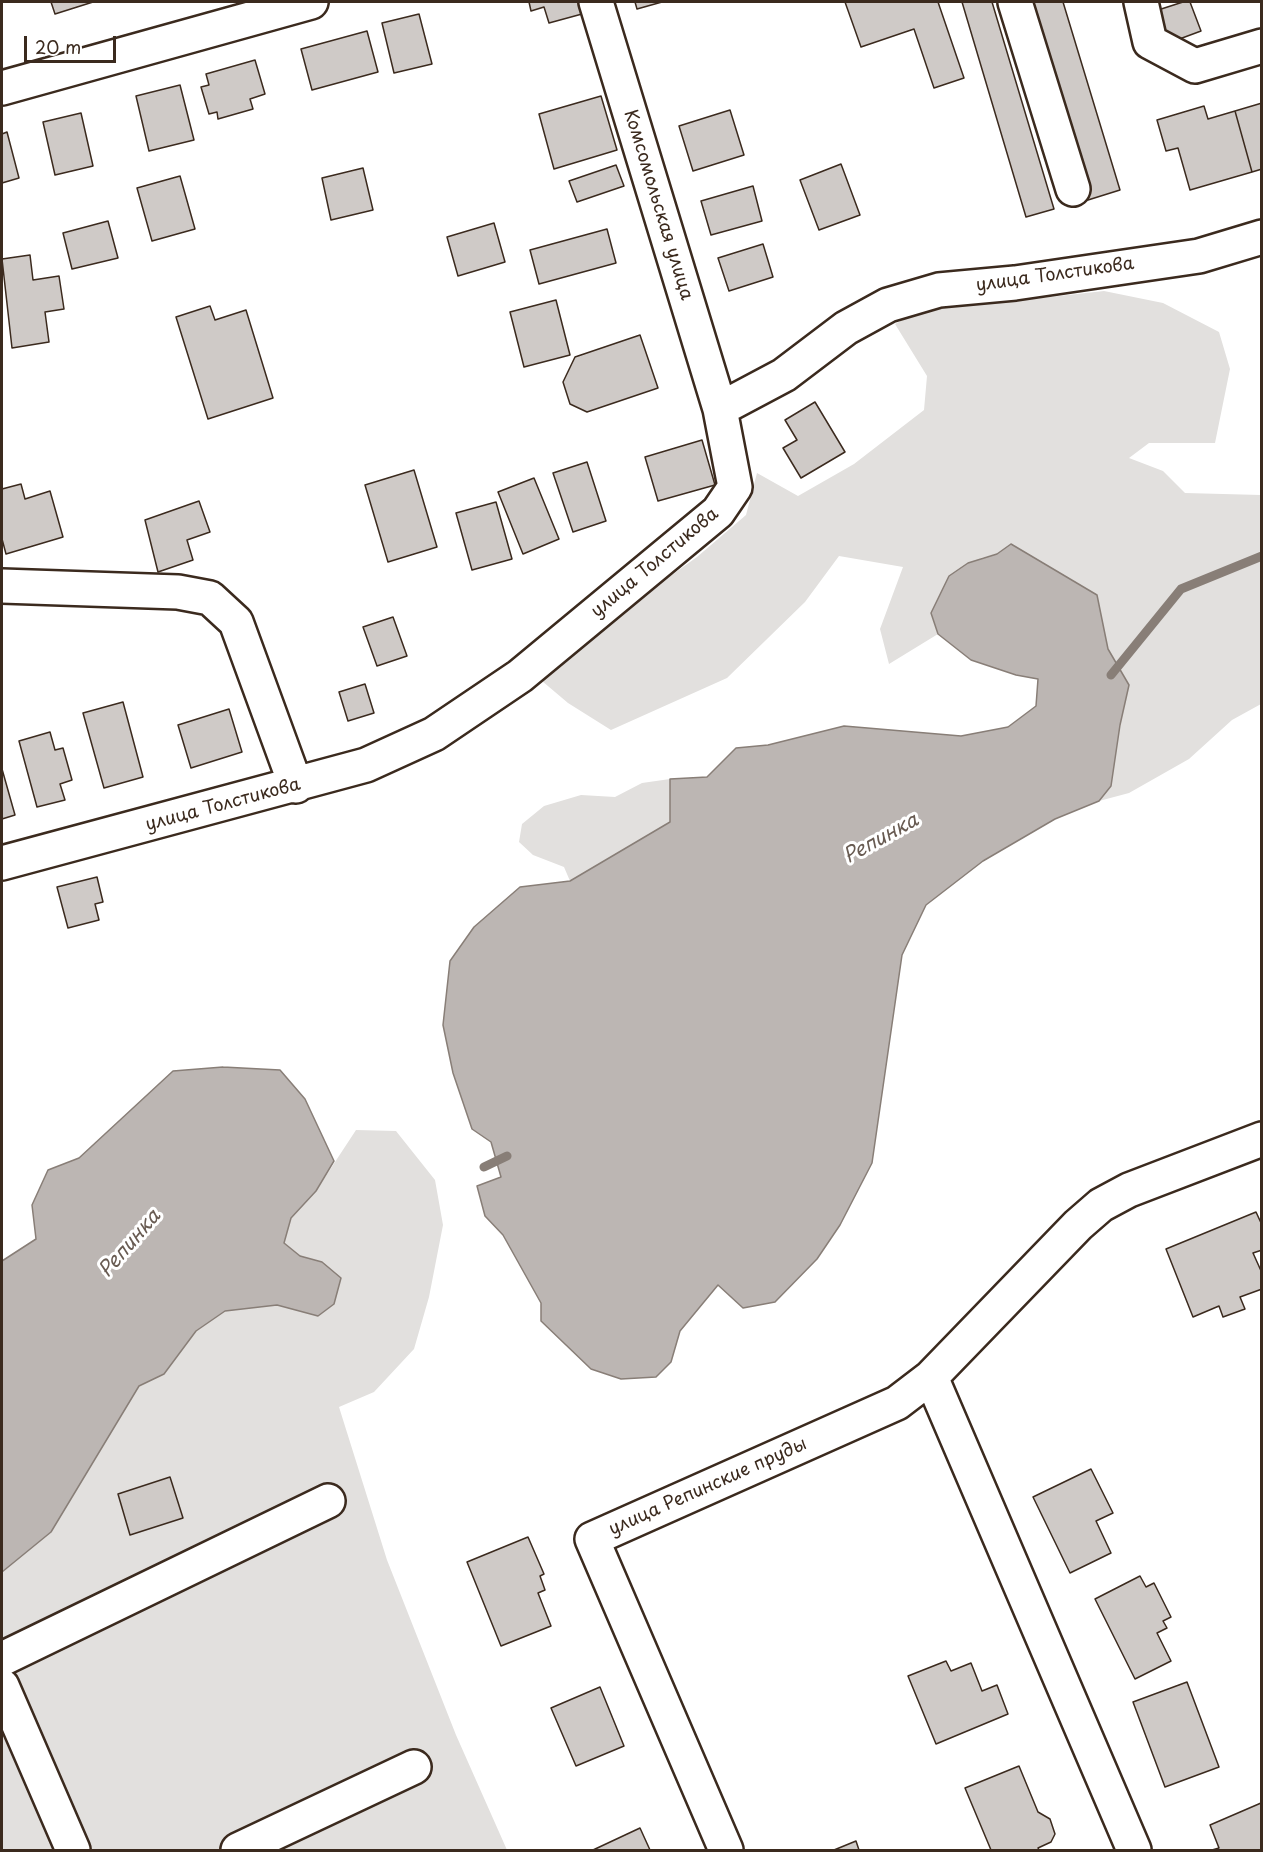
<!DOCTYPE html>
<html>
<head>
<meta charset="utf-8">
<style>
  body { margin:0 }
  #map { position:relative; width:1263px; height:1852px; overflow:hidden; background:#fff; font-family:"Playpen Sans",sans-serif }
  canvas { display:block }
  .frame { position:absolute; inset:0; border:3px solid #3b2a1e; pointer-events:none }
  .scale { position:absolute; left:24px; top:36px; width:92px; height:27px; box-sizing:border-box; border:3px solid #3b2a1e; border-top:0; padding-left:8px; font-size:18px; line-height:21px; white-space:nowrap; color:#3b2a1e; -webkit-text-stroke:4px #fff; paint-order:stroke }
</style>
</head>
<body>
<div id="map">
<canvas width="1263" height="1852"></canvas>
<div class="frame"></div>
<div class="scale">20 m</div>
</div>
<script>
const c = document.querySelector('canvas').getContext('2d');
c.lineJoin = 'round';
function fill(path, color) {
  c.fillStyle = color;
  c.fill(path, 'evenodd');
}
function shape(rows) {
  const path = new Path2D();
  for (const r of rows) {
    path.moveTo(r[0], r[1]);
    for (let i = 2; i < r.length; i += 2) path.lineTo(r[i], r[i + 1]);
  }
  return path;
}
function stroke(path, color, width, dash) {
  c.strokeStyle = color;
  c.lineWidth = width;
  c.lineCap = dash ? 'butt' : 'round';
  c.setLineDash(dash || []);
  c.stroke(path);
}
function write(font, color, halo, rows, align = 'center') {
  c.font = font + ' "Playpen Sans",sans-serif';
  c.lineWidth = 6;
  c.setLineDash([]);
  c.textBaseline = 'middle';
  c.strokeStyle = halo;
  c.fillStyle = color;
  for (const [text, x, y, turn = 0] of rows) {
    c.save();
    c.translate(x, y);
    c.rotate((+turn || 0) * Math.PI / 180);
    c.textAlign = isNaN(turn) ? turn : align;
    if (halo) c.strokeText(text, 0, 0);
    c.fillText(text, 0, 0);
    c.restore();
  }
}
fill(shape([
  [1104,291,1163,303,1219,332,1230,369,1215,443,1149,443,1129,458,1163,471,1185,493,1261,495,1261,704,1232,720,1189,759,1129,793,1099,801,1111,786,1120,725,1129,685,1108,649,1097,595,997,554,981,558,931,613,938,634,889,664,880,629,903,567,839,556,805,602,727,678,611,730,568,703,542,681,579,641,697,557,746,515,757,473,798,496,854,464,924,410,927,376,895,324,953,294,1023,300],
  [670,779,670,822,570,881,564,867,533,855,519,842,522,824,544,806,581,795,615,797,642,783],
  [356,1130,396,1131,435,1180,443,1225,429,1297,414,1349,374,1392,339,1407,387,1560,456,1735,507,1850,2,1850,2,1572,51,1532,139,1386,164,1374,196,1331,225,1311,277,1305,318,1316,322,1262,300,1256,284,1243,291,1218,316,1191]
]), '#e2e0de');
const water = shape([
  [1011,544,1097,595,1108,649,1129,685,1120,725,1111,786,1099,801,1055,819,983,861,926,905,902,955,872,1163,840,1225,817,1259,775,1302,743,1308,718,1285,680,1331,671,1362,656,1377,621,1379,591,1369,541,1321,541,1303,503,1235,485,1216,477,1186,501,1177,491,1142,472,1129,453,1073,443,1025,450,961,474,927,520,887,570,881,670,822,670,779,707,777,736,748,768,745,844,726,961,736,1008,727,1036,706,1038,679,1016,675,971,660,938,634,931,613,949,576,968,563,997,554,1011,544],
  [223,1067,280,1070,305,1099,334,1161,316,1191,291,1218,284,1243,300,1256,322,1262,341,1278,334,1304,318,1316,277,1305,225,1311,196,1331,164,1374,139,1386,51,1532,2,1572,2,1261,36,1239,32,1205,48,1170,79,1158,173,1071,223,1067]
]);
fill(water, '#bcb6b3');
stroke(water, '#887e77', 1.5);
stroke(shape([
  [1111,675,1181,589,1262,556],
  [484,1167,507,1156]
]), '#887e77', 9);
const building = shape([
  [51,2,93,2,55,14,51,2],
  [529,2,578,2,582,14,549,23,544,7,531,11,529,2],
  [635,2,662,2,637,9,635,2],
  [845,2,938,2,964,78,934,88,914,29,861,47,845,2],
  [962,2,992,2,1054,209,1026,217,962,2],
  [1028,2,1063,2,1120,190,1088,200,1028,2],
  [1183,2,1190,2,1201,31,1166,44,1155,11,1183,2],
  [419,14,432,64,394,73,382,23,419,14],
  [367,31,378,72,312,90,301,49,367,31],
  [255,60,265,94,250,99,253,109,218,119,217,112,209,114,201,87,209,85,206,74,255,60],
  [180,85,194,140,149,151,136,96,180,85],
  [601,96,617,150,554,169,539,114,601,96],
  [1262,103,1262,169,1252,172,1235,111,1262,103],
  [1204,106,1208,119,1235,111,1252,172,1190,190,1178,148,1166,151,1157,120,1204,106],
  [730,110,744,155,693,171,679,126,730,110],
  [81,113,93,166,55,175,43,122,81,113],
  [7,132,19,178,2,183,2,134,7,132],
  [841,164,860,215,819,230,800,180,841,164],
  [616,165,624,186,577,202,569,181,616,165],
  [363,168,373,210,331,220,322,178,363,168],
  [180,176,195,229,152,241,137,188,180,176],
  [753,186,762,221,711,235,701,201,753,186],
  [108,221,118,258,72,269,63,233,108,221],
  [494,223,505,262,458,276,447,237,494,223],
  [607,229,616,263,539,284,530,250,607,229],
  [763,244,773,277,729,291,718,258,763,244],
  [30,255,33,280,59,276,64,309,45,312,49,342,12,348,2,259,30,255],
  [556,300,570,355,524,367,510,312,556,300],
  [210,306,215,320,246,310,273,398,208,419,176,317,210,306],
  [640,335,658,388,587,412,570,404,563,382,575,357,640,335],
  [815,402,845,452,801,478,783,448,797,440,785,420,815,402],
  [702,440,715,485,658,501,645,457,702,440],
  [587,462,606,521,573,532,553,473,587,462],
  [414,470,437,547,388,562,365,485,414,470],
  [534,478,559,539,523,554,498,492,534,478],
  [21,484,25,499,50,491,63,537,6,554,2,539,2,489,21,484],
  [199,501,210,532,187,540,193,560,158,572,145,520,199,501],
  [496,502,512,559,472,570,456,513,496,502],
  [393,617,407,656,377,666,363,627,393,617],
  [365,684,374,713,348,721,339,692,365,684],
  [123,702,143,777,104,788,83,713,123,702],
  [229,709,242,752,191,768,178,725,229,709],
  [50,732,55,750,63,748,72,780,60,784,65,800,37,807,19,741,50,732],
  [2,769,15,815,2,819,2,769],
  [97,877,103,902,95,904,99,920,68,928,57,887,97,877],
  [1256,1212,1262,1225,1262,1250,1253,1253,1262,1273,1262,1289,1240,1297,1245,1309,1223,1317,1219,1306,1193,1317,1166,1249,1256,1212],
  [1091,1469,1113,1513,1096,1521,1111,1553,1070,1573,1033,1497,1091,1469],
  [170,1477,183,1518,130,1535,118,1494,170,1477],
  [528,1537,544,1574,540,1576,545,1590,538,1593,551,1626,501,1646,467,1562,528,1537],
  [1140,1576,1146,1587,1154,1583,1171,1617,1163,1621,1167,1628,1157,1633,1171,1661,1135,1679,1095,1599,1140,1576],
  [946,1661,951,1671,971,1663,982,1691,997,1685,1008,1714,936,1744,908,1676,946,1661],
  [1187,1682,1219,1767,1165,1787,1133,1702,1187,1682],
  [600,1687,624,1746,576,1766,551,1708,600,1687],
  [1019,1766,1038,1812,1050,1819,1055,1834,1051,1842,1038,1848,1039,1850,991,1850,965,1788,1019,1766],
  [1261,1803,1262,1850,1212,1850,1219,1848,1210,1825,1261,1803],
  [640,1828,650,1850,593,1850,640,1828],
  [856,1841,859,1850,834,1850,856,1841]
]);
fill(building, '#cfcac7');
stroke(building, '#3b2a1e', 1.5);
const minor = shape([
  [1015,2,1073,189],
  [1141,2,1150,42,1195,66,1262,46],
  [2,88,311,2],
  [720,409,784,375,846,328,888,305,939,290,1015,283,1199,256,1262,237],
  [2,586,178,592,210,598,236,622,296,786],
  [2,863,366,765,434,734,520,676,718,512,735,487,720,409,596,2],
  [931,1377,1134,1850],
  [2,1659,328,1501],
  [2,1686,73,1850],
  [238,1850,414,1767],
  [726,1850,592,1539,897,1403,931,1377,1078,1225,1101,1205,1129,1190,1262,1139]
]);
stroke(minor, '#3b2a1e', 38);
stroke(minor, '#fff', 33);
write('18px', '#3b2a1e', '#fff', [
  ["Комсомольская улица",658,205,73],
  ["улица Толстикова",1055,275,-8],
  ["улица Толстикова",655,563,-40],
  ["улица Толстикова",223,805,-15],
  ["улица Репинские пруды",708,1487,-24]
]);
write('italic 20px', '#685b52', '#fff', [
  ["Репинка",881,839,-29],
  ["Репинка",130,1244,-49]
]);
</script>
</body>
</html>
